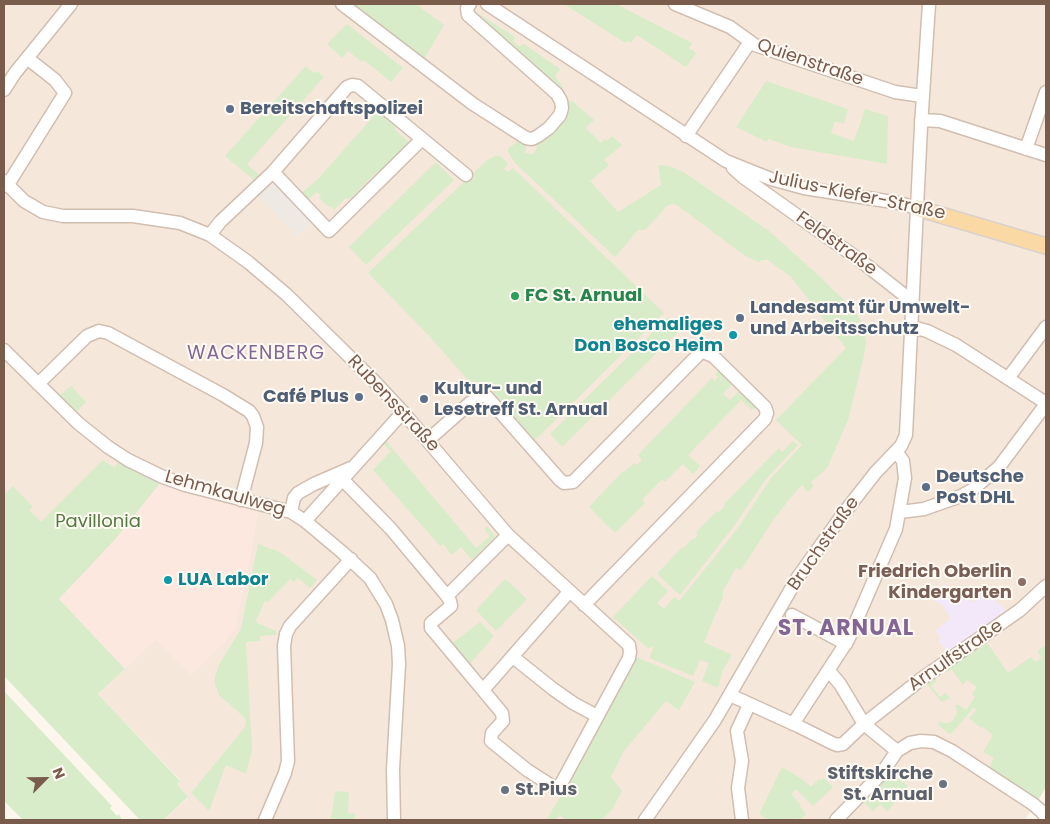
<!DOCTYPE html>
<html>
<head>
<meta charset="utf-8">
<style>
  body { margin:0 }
  #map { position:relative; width:1050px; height:824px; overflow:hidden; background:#fdf6ec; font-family:Poppins,sans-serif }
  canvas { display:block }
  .frame { position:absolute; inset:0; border:5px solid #7a5c4d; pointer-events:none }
  .north { position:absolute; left:20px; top:754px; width:50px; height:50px; -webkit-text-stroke:4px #fffaf3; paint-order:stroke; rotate:67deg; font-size:14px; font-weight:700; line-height:20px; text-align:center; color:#7a5c4d }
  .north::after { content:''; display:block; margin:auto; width:18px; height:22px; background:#7a5c4d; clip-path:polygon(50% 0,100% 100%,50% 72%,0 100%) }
</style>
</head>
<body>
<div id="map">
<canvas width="1050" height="824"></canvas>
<div class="frame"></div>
<div class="north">N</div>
</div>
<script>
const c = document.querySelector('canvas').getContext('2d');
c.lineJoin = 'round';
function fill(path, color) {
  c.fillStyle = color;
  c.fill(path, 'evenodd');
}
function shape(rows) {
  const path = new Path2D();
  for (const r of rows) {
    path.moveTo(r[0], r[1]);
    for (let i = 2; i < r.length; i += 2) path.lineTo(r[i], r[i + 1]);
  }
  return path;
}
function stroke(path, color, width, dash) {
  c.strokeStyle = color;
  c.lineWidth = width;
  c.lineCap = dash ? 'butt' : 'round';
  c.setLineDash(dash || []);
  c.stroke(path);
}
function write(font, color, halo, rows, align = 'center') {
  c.font = font + ' Poppins,sans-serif';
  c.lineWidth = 4;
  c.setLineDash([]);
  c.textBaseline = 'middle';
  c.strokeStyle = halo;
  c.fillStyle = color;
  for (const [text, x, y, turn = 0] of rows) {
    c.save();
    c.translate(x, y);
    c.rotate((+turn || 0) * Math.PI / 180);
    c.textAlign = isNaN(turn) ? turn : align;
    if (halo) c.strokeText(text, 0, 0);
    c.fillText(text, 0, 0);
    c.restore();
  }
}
fill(shape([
  [4,4,1046,4,1046,787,1025,820,163,820,188,798,177,784,180,780,98,694,125,669,59,599,68,589,46,575,25,542,4,501]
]), '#f5e8da');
fill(shape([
  [160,483,204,497,258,511,250,559,235,630,227,638,228,639,191,675,156,639,125,669,59,599,117,537]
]), '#fde8e0');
fill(shape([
  [275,178,314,220,297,237,257,195]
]), '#efe9e4');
fill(shape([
  [944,584,972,602,979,599,984,589,1007,612,948,653,938,640,941,638,935,631,951,618,941,604,933,600]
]), '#f3e8fa');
fill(shape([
  [354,4,416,4,444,25,422,63,352,7],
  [564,4,616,4,692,43,689,48,696,53,686,67,637,35,631,43,627,41,625,43],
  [474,11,515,37,513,42,519,46,524,44,560,69,555,76,564,89,561,95,472,12],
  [347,24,403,68,391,82,364,60,362,62,348,51,342,58,327,44],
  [306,66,314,73,317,71,324,77,247,164,259,175,254,180,225,156],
  [766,81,848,109,844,124,835,121,831,133,854,141,865,109,888,116,887,164,791,147,768,139,767,142,736,127],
  [571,100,594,120,586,128,601,143,605,139,607,141,612,136,622,145,604,160,609,165,590,181,618,212,661,185,658,165,670,166,685,173,769,231,818,275,854,310,861,321,864,333,866,342,864,356,848,420,827,468,811,482,814,486,808,492,802,485,791,497,774,519,741,570,736,568,723,591,723,597,704,642,732,655,723,670,718,688,702,681,709,663,700,660,693,676,649,658,654,646,648,648,643,644,613,617,652,576,668,591,657,603,664,609,674,597,679,601,738,528,771,478,802,445,776,420,846,348,791,277,768,260,763,260,758,262,744,255,677,205,672,204,667,206,645,230,638,230,615,257,515,163,508,152,508,149,520,139,527,142,525,153,533,154,536,150,538,141,548,135,569,112,568,102],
  [379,110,395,123,395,130,410,143,382,172,377,172,350,199,346,198,334,210,331,206,329,207,319,198,321,196,317,192,307,201,300,194,317,180],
  [495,156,501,156,508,164,504,169,508,172,513,168,664,313,535,440,485,383,477,390,431,338,368,273,486,161],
  [436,162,454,180,366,265,349,247],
  [668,317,680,330,562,447,550,434],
  [719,370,733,383,723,394,730,400,739,391,756,407,752,410,741,400,688,455,700,466,693,474,683,464,665,482,662,479,642,500,645,503,615,533,589,507,623,471,624,472,634,463,637,465,642,460,638,455,712,378,715,381,718,377,715,374],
  [71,386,86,402,75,413,59,396],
  [386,441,476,548,490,536,484,529,487,526,495,537,472,560,461,547,452,555,443,544,440,546,373,470,391,451,384,444],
  [793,441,798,445,766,479,734,526,680,595,657,574,681,548,682,549,692,539,694,539,698,535,696,532,717,511,719,512,725,506,724,504,779,448,782,452],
  [103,460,114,468,118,462,160,483,117,537,59,599,125,669,98,694,180,781,177,784,188,797,163,820,140,820,4,676,4,495,13,486,33,507,29,510,41,522],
  [258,544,280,552,317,580,310,588,298,578,294,582,290,579,268,602,265,601,255,622,276,631,276,635,260,636,260,641,246,642,252,749,246,774,226,765,209,811,191,793,245,727,246,721,244,717,219,695,215,684,215,676,220,663,241,629],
  [505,579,527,599,496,631,476,610],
  [480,622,494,636,469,665,451,644],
  [985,640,1008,673,1031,657,1035,662,1042,658,1037,651,1046,645,1046,787,1037,802,990,771,991,769,989,767,994,758,983,752,993,735,983,727,981,728,969,718,976,710,974,707,953,732,949,734,938,724,940,722,948,723,953,721,957,712,955,705,959,705,966,710,975,697,972,694,977,687,967,680,963,685,952,670,947,672,945,670,935,677,937,681,931,686,940,697,945,693,950,698,942,702,926,683],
  [636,657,695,682,679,710,666,701,624,751,611,777,622,791,613,808,602,820,566,820,560,815,555,820,546,820,579,766],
  [4,691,112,806,110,808,117,816,119,814,122,820,23,820,4,801],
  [782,767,803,780,811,787,819,779,821,780,824,778,833,787,813,806,796,789,791,794,801,805,800,807,806,814,800,820,795,818,792,820,769,820,759,814],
  [890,771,908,786,888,811,880,805,873,811,862,800],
  [335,791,349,792,348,813,355,814,354,820,331,820]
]), '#d8ecc9');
const minor = shape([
  [342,4,473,104,526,138,532,139,538,136,549,128,560,115,562,108,561,101,557,94,468,15,467,8,470,4],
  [487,4,726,161,771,179,804,188,899,203,917,208],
  [675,4,730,27,755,45,895,92,922,96],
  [4,90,15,73,71,4],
  [921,120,940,121,1046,155],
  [686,136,750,42],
  [1026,149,1046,92],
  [733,168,743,177,861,261,913,302],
  [273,172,329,231,422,139],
  [4,181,24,201,43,212,63,216,133,216,180,223,210,235,248,262,287,295,376,383,403,412,508,535,629,645,630,652,629,658,561,784,557,787,552,786,527,770,491,741,492,733,503,721,502,713,431,628,431,623,451,606,450,601,447,596,391,529,342,479],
  [7,186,65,93,55,80,27,58],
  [210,235,220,222,273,172,347,87,352,85,358,86,466,175],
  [912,327,927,331,956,345,1046,403],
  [4,350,78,423,108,447,128,460,163,477,185,485,291,512,305,521,342,552,370,578,386,604,392,620,398,646,399,664,393,769,394,820],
  [1009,377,1046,327],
  [38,384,87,336,99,331,108,333,223,395,249,411,253,416,257,427,256,443,241,500],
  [428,440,470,403,483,395,487,397,560,480,564,483,573,482,699,354,703,352,713,356,765,407,767,413,765,419,584,605],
  [291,512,294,498,298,493,314,484,351,468],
  [900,512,924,509,961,496,972,490,999,467,1046,404],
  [305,521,403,412],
  [447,596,508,535],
  [792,615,846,644],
  [513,657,553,689,573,703,597,716],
  [829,671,840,684,864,724,897,751],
  [483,690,569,592],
  [730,695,798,726,832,743,837,745,843,744,864,724,920,680,1020,610,1046,586],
  [793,724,848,640,896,529,905,478,903,461,896,451],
  [265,820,285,773,288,761,284,646,286,634,290,626,351,559],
  [645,820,715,720,798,577,843,514,876,472,901,446,906,435,921,126,929,4],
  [742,820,738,788,742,761,737,731,749,705],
  [836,820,882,773,897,751,910,743,921,741,934,742,952,751,1033,804,1041,811,1046,817]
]);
const major = shape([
  [917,208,1046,246]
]);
stroke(minor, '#d1beb0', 15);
stroke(major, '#dad1cd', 18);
stroke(minor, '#fff', 12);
stroke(major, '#fbd9a5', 15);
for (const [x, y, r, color] of [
  [230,109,5,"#5c6f8a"],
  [515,296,5,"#2e9e5b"],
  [740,318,5,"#5c6f8a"],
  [733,335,5,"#0f9aa8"],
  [359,397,5,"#5c6f8a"],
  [424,399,5,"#5c6f8a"],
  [926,487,5,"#5c6f8a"],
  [168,580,5,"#0f9aa8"],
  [1022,582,5,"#8d6e63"],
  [943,784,5,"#6b7280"],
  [505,790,5,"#6b7280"]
]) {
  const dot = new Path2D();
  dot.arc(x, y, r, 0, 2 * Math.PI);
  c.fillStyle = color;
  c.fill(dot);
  stroke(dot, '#fffaf3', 2);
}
write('18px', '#7a5c4d', '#fffaf3', [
  ["Quienstraße",810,63,19],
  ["Julius-Kiefer-Straße",857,196,12],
  ["Feldstraße",836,244,36],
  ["Rubensstraße",393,404,47],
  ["Lehmkaulweg",225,494,16],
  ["Bruchstraße",824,544,-55],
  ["Arnulfstraße",956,656,-35]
]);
write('bold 18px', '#4e5e75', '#fffaf3', [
  ["Bereitschaftspolizei",240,109],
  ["Landesamt für Umwelt-",750,308],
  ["und Arbeitsschutz",750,329],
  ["Kultur- und",434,389],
  ["Lesetreff St. Arnual",434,410],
  ["Café Plus",349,397,"right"],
  ["Deutsche",936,477],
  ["Post DHL",936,498]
], 'left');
write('bold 18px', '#27864d', '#fffaf3', [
  ["FC St. Arnual",525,296]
], 'left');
write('bold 18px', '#0d838f', '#fffaf3', [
  ["ehemaliges",723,325],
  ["Don Bosco Heim",723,346],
  ["LUA Labor",178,580,"left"]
], 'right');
write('18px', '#537a41', '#fffaf3', [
  ["Pavillonia",98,522]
]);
write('bold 18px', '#785e54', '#fffaf3', [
  ["Friedrich Oberlin",1012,572],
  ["Kindergarten",1012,593]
], 'right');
write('bold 18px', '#5b616d', '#fffaf3', [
  ["Stiftskirche",933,774],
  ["St. Arnual",933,795],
  ["St.Pius",515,790,"left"]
], 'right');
c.letterSpacing = '1px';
write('19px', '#846695', '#fffaf3', [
  ["WACKENBERG",256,354]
]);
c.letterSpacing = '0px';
c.letterSpacing = '1px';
write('bold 22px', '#846695', '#fffaf3', [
  ["ST. ARNUAL",846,629]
]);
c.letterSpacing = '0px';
</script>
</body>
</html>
